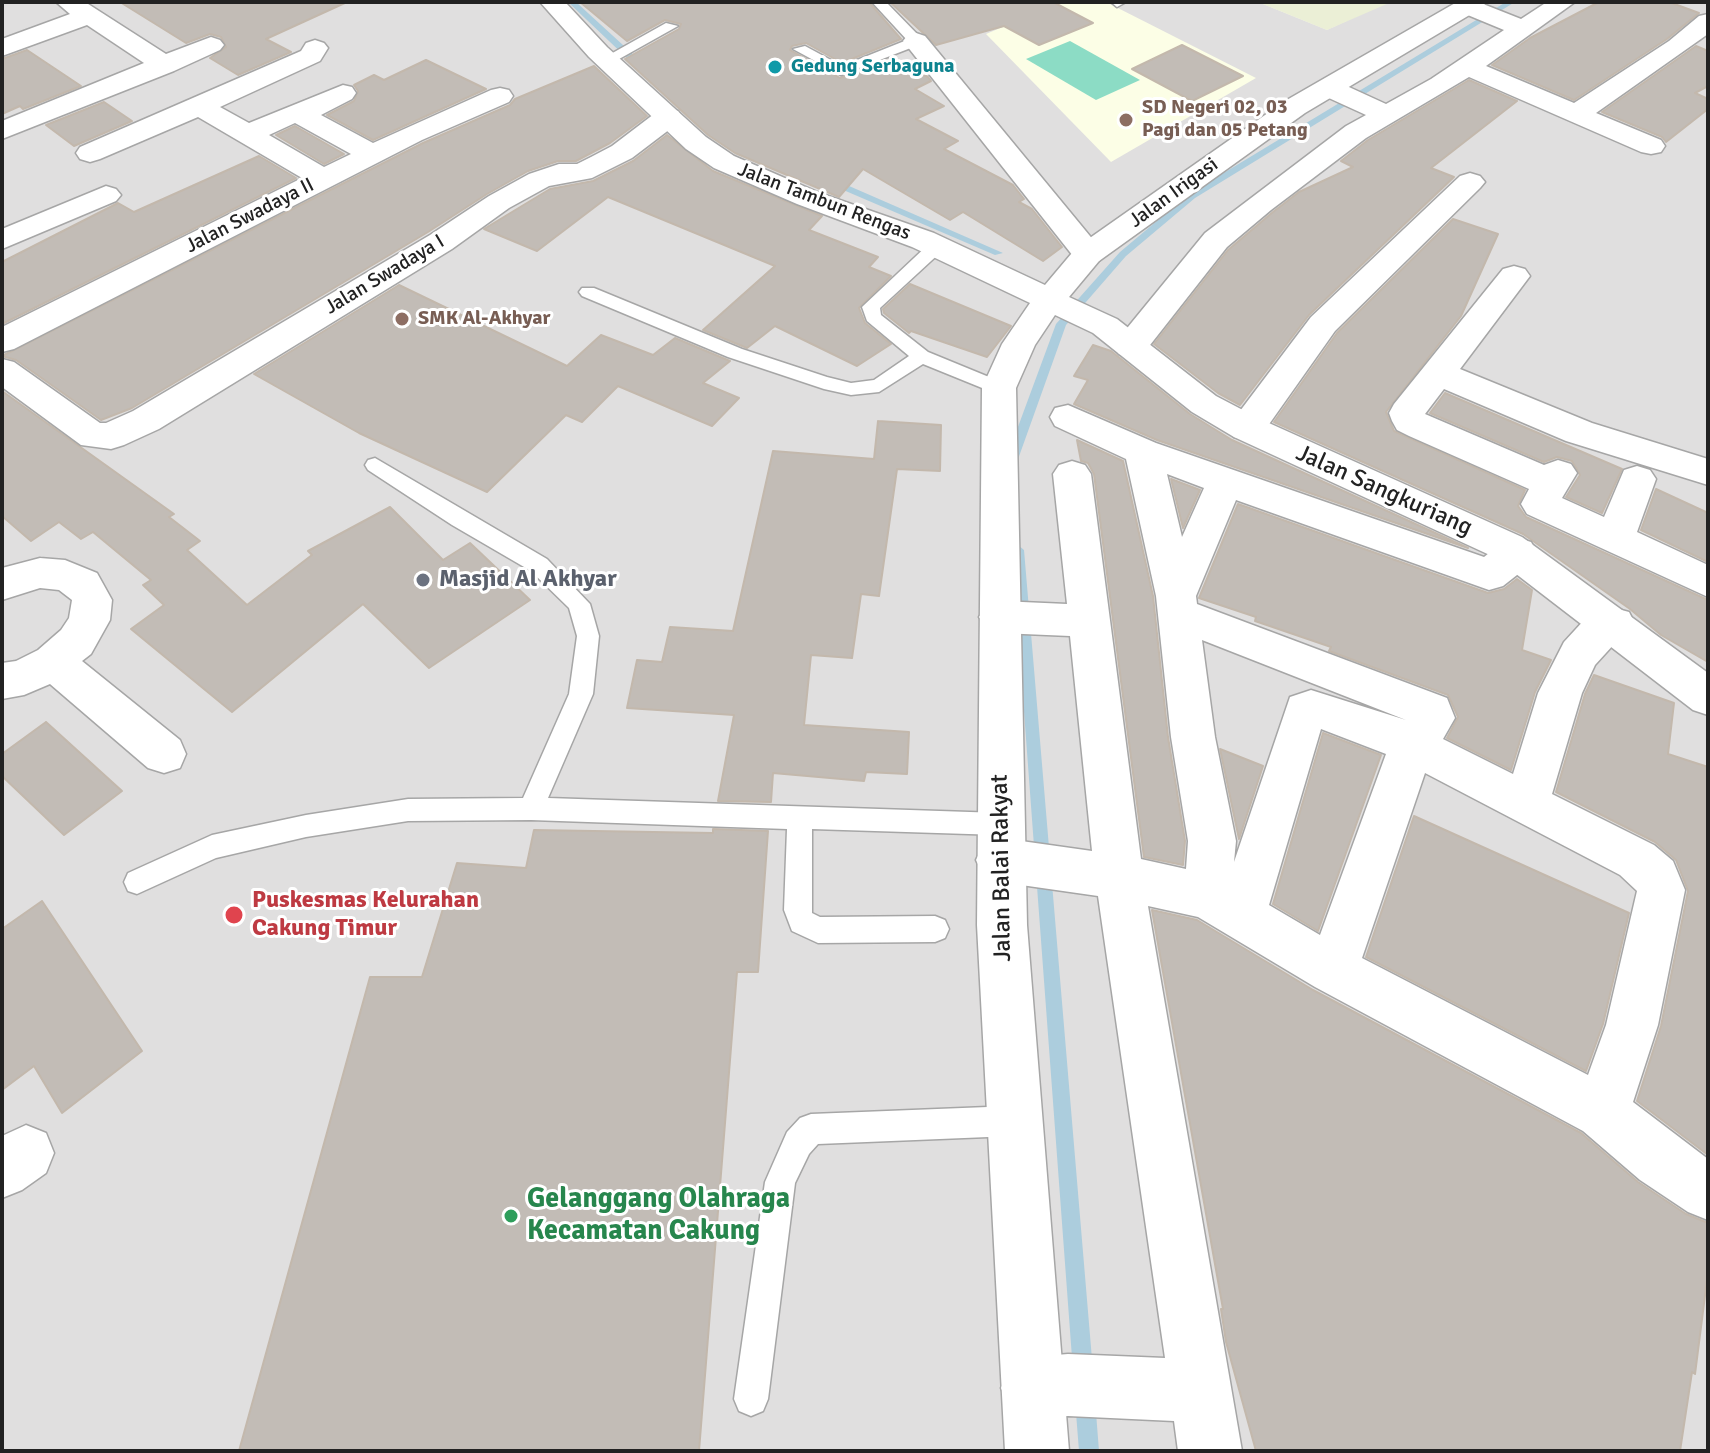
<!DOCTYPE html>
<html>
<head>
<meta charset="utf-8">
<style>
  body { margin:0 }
  #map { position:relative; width:1710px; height:1453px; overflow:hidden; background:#f2f0e9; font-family:Signika,sans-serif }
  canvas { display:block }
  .frame { position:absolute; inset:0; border:4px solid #222; pointer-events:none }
</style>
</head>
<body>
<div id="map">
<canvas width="1710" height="1453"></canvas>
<div class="frame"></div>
</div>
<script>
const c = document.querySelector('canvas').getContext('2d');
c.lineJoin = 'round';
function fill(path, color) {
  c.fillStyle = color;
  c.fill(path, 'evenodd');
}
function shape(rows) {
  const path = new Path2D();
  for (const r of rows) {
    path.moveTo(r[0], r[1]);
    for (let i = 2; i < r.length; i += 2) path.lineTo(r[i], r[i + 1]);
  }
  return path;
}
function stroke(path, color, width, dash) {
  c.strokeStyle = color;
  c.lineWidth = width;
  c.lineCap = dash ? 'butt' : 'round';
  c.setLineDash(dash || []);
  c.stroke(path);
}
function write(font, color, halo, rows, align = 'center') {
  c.font = font + ' Signika,sans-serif';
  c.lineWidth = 6;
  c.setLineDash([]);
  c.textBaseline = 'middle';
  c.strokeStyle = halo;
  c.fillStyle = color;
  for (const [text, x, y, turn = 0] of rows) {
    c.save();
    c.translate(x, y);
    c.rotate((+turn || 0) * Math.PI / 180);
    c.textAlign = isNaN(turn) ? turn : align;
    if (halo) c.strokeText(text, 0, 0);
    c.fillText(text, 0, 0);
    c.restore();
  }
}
fill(shape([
  [2,2,1258,2,1327,30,1387,2,1708,2,1708,1451,2,1451]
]), '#e0dfdf');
fill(shape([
  [1062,2,1106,2,1256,78,1111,162,986,34]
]), '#fcfee6');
fill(shape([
  [1258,2,1387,2,1389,3,1327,30]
]), '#ebefd6');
fill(shape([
  [1070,41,1140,80,1096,100,1026,59]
]), '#8cdcc5');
fill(shape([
  [568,2,576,2,636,57,636,61,630,61,568,2],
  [1506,2,1515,2,1195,198,1126,256,1066,325,1017,462,1015,465,1007,465,1005,462,1056,324,1120,252,1189,194,1506,2],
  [827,179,833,179,1003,253,995,255,827,183,827,179],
  [1018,545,1024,550,1093,1371,1090,1378,1083,1381,1076,1378,1073,1371,1012,550,1018,545],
  [1085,1390,1092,1393,1095,1400,1099,1451,1079,1451,1075,1400,1078,1393,1085,1390]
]), '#accddd');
const building = shape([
  [120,2,347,2,266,39,291,52,238,75,210,58,226,47,221,37,210,34,186,43,120,2],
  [580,2,869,2,901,39,842,63,806,43,792,46,790,50,840,78,891,59,928,77,931,81,915,89,944,106,916,119,958,141,944,149,1013,185,1024,199,1019,202,1032,209,1062,247,1043,261,963,212,950,220,863,169,839,197,735,153,708,135,625,59,679,29,681,24,665,20,627,41,580,2],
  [890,2,1053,2,1093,23,1039,45,1004,26,936,45,890,2],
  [1599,2,1669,2,1699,13,1667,39,1574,100,1492,65,1530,38,1599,2],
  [1182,45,1243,76,1192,101,1132,69,1182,45],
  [1696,46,1708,51,1708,86,1695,93,1708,99,1708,109,1666,142,1662,137,1602,112,1696,46],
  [27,50,81,86,23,109,20,106,2,114,2,59,27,50],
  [426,60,486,89,373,140,327,115,354,101,358,91,354,85,374,75,384,80,426,60],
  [594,66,647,116,610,143,576,161,558,161,528,171,487,194,428,232,132,408,101,420,16,360,2,356,423,143,510,105,515,99,594,66],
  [1469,80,1517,101,1431,168,1454,177,1309,315,1240,405,1218,393,1154,344,1228,250,1273,212,1299,192,1353,167,1341,161,1368,140,1469,80],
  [104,102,132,121,74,146,46,125,104,102],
  [295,126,344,154,324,164,276,135,295,126],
  [667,135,713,171,822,216,809,230,878,257,869,267,891,276,859,308,865,323,891,344,857,366,775,326,747,348,703,330,775,266,608,197,537,251,484,229,550,189,593,181,633,161,667,135],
  [259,156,296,178,2,324,2,262,118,203,134,212,259,156],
  [1453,219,1498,234,1461,316,1386,412,1394,431,1525,490,1518,506,1526,517,1708,600,1708,662,1661,635,1630,609,1523,534,1274,422,1337,333,1453,219],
  [910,284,1011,326,987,357,911,331,909,333,884,313,883,309,910,284],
  [399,285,567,366,601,335,653,355,675,338,730,361,703,383,739,398,712,426,618,386,582,422,566,415,487,492,359,433,254,374,399,285],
  [1093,345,1111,351,1190,414,1232,440,1468,548,1157,440,1074,404,1088,380,1074,376,1093,345],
  [2,391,174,514,169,517,200,541,187,550,247,605,312,555,308,551,390,507,443,560,470,543,530,600,429,668,363,604,232,712,131,629,164,605,143,585,151,580,93,532,81,539,59,522,31,541,2,516,2,391],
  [1445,393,1622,469,1602,513,1566,497,1580,475,1572,461,1557,457,1544,462,1430,413,1445,393],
  [878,421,941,425,940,471,897,469,879,596,861,594,852,658,811,655,804,725,909,732,907,774,866,772,864,781,773,773,771,802,718,801,734,715,627,708,637,660,662,662,670,627,733,631,773,451,874,459,878,421],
  [1077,440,1123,461,1153,596,1168,737,1185,841,1183,865,1144,857,1094,474,1088,463,1081,461,1077,440],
  [1171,479,1200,490,1183,528,1171,479],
  [1656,489,1708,513,1708,562,1641,530,1656,489],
  [1238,504,1488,593,1504,589,1517,579,1532,590,1522,650,1551,660,1535,692,1511,770,1447,738,1458,717,1448,695,1329,651,1331,647,1255,621,1256,617,1199,598,1238,504],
  [1594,675,1674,703,1668,754,1708,767,1708,1155,1637,1101,1661,1026,1688,891,1676,860,1655,842,1556,792,1585,694,1594,675],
  [46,722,122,791,64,835,2,776,2,754,46,722],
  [1323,733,1381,755,1318,931,1273,904,1323,733],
  [1220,749,1263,766,1239,839,1220,749],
  [1414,816,1629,913,1603,1024,1586,1071,1366,957,1414,816],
  [713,829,768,831,758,972,737,972,699,1451,239,1451,370,977,422,977,457,863,526,868,534,830,713,833,713,829],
  [42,901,142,1051,62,1113,34,1066,2,1090,2,929,42,901],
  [1152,910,1197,920,1313,990,1581,1133,1638,1182,1686,1214,1708,1223,1708,1272,1695,1374,1692,1372,1680,1451,1256,1451,1226,1342,1221,1309,1223,1309,1152,910]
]);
fill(building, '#c2bcb6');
stroke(building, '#c3b8ac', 2);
const service = shape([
  [872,2,886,2,921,38,921,44,841,75,793,49,805,46,842,66,907,40,872,2],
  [1111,2,1126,2,1117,7,1111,2],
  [666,23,678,26,612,63,602,63,600,60,666,23],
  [937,241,943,242,945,246,943,250,880,308,881,315,928,352,1006,384,1008,388,1006,392,992,392,923,364,879,392,851,395,824,389,728,357,582,296,579,292,582,288,594,288,742,349,827,377,851,383,874,380,909,356,867,321,862,307,931,242,937,241],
  [375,458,547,559,590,604,599,636,593,694,548,798,1000,813,1009,816,1013,824,1009,832,1000,835,812,829,812,913,820,917,935,916,945,920,949,929,945,938,935,942,818,943,792,931,784,910,787,829,531,820,408,821,306,837,216,858,137,894,128,891,124,882,128,873,212,835,306,815,408,799,523,798,569,694,577,636,569,608,531,571,452,525,368,470,365,465,368,460,375,458],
  [1013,1106,1024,1110,1028,1121,1024,1132,1013,1136,818,1144,809,1154,795,1183,768,1399,763,1411,751,1416,739,1411,734,1399,765,1182,787,1132,800,1118,811,1114,1013,1106]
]);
const minor = shape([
  [56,2,85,2,166,54,211,37,220,40,224,45,220,50,174,71,2,139,2,121,144,63,87,25,2,56,2,39,70,14,56,2],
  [1458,2,1478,2,1521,19,1547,2,1575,2,1486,66,1574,103,1669,41,1699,16,1708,14,1708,34,1596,113,1661,140,1665,146,1661,152,1651,154,1641,152,1469,77,1366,138,1271,210,1227,247,1143,354,1131,357,1119,354,1114,346,1119,338,1205,233,1346,126,1366,115,1320,94,1316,88,1320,82,1338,82,1386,104,1431,79,1504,30,1458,11,1455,6,1458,2],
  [916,33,925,36,1099,247,1104,254,1099,261,1088,263,1077,261,907,46,903,41,907,36,916,33],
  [315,40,324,43,328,48,320,61,220,107,249,123,343,85,352,87,356,93,352,99,321,115,373,143,491,90,500,88,509,90,513,96,509,102,422,140,14,349,2,352,2,327,302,178,198,117,100,159,90,162,80,159,76,153,80,147,301,51,306,43,315,40],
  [295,123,351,154,324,167,269,135,295,123],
  [668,109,678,111,682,117,678,123,632,158,592,178,549,186,509,208,452,249,159,429,124,445,111,449,81,445,2,387,2,359,14,362,100,423,106,423,133,411,430,235,489,196,529,174,559,164,577,164,591,157,612,146,658,111,668,109],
  [1470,173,1480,176,1485,182,1480,188,1335,331,1260,437,1247,440,1234,437,1229,428,1234,419,1311,317,1460,176,1470,173],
  [106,186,116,189,121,195,116,201,2,249,2,229,106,186],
  [1514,266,1525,269,1530,276,1460,369,1592,423,1708,459,1708,485,1566,441,1444,389,1425,414,1544,465,1558,460,1571,464,1577,473,1562,498,1604,517,1624,470,1637,466,1650,470,1656,479,1637,532,1708,565,1708,597,1527,514,1521,504,1529,489,1409,436,1397,430,1392,421,1389,413,1394,404,1503,269,1514,266],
  [1068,405,1156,443,1484,557,1503,542,1517,538,1531,542,1537,553,1531,564,1503,586,1489,590,1236,500,1196,596,1197,604,1447,698,1455,718,1443,739,1513,774,1538,693,1564,642,1586,618,1614,608,1629,612,1635,624,1629,636,1616,642,1595,665,1582,693,1552,794,1654,845,1673,861,1685,890,1658,1025,1633,1102,1708,1159,1708,1220,1688,1212,1640,1180,1583,1131,1315,987,1198,917,1148,906,1242,1451,1178,1451,1174,1421,1068,1416,1032,1419,1010,1410,1001,1388,1010,1366,1032,1357,1068,1354,1165,1358,1098,896,1000,882,983,875,976,860,983,845,1000,838,1092,851,1070,636,1000,633,986,628,979,617,986,606,1000,601,1067,604,1053,474,1059,465,1072,461,1085,465,1091,474,1141,859,1186,869,1188,841,1171,737,1156,596,1126,459,1055,426,1050,417,1055,408,1068,405],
  [1167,474,1204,488,1182,537,1167,474],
  [1202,640,1406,720,1311,690,1290,697,1234,862,1236,841,1215,737,1202,640],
  [1321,729,1386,754,1320,935,1269,905,1321,729],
  [1425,773,1620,875,1637,891,1606,1025,1588,1075,1362,958,1425,773],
  [40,558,65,560,97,573,112,600,110,620,91,654,82,661,180,740,186,754,180,768,164,773,148,768,50,684,24,695,2,699,2,663,16,661,38,650,61,630,69,618,72,600,59,590,40,588,2,600,2,568,40,558],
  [26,1125,46,1133,54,1153,46,1173,22,1190,2,1198,2,1136,26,1125]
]);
const tertiary = shape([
  [540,2,565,2,607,47,706,137,734,156,817,192,934,233,1045,285,1077,247,1285,101,1457,2,1486,2,1483,7,1305,113,1099,261,1069,297,1117,319,1216,396,1260,419,1522,537,1708,673,1708,715,1693,710,1494,557,1234,437,1192,412,1093,333,1055,315,1035,345,1016,388,1027,925,1069,1451,1005,1451,977,925,982,388,1002,344,1030,303,912,247,797,204,714,168,686,149,589,57,540,2]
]);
stroke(service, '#a6a6a6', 3);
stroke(minor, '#a6a6a6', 3);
stroke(tertiary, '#a6a6a6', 3);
fill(service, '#fff');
fill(minor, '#fff');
fill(tertiary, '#fff');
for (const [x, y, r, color] of [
  [775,67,8,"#0f9aa8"],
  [1126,120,8,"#8d6e63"],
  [402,319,8,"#8d6e63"],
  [423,580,8,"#6b7280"],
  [234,915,10,"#e0444e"],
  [511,1216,8,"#2e9e5b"]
]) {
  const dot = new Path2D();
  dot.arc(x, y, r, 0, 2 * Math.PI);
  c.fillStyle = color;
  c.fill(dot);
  stroke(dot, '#fff', 3);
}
write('bold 20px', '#0d838f', '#fff', [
  ["Gedung Serbaguna",791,67]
], 'left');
write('bold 20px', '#785e54', '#fff', [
  ["SD Negeri 02, 03",1142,108],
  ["Pagi dan 05 Petang",1142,131],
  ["SMK Al-Akhyar",418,319]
], 'left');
write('20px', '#222', '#fff', [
  ["Jalan Irigasi",1174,193,-36],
  ["Jalan Tambun Rengas",824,202,21],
  ["Jalan Swadaya II",250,216,-27],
  ["Jalan Swadaya I",385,275,-31]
]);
write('24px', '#222', '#fff', [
  ["Jalan Sangkuriang",1384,491,24],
  ["Jalan Balai Rakyat",1002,868,-91]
]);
write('bold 24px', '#5b616d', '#fff', [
  ["Masjid Al Akhyar",439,580]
], 'left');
write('bold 24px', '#be3a42', '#fff', [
  ["Puskesmas Kelurahan",252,901],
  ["Cakung Timur",252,929]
], 'left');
write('bold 28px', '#27864d', '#fff', [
  ["Gelanggang Olahraga",527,1200],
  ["Kecamatan Cakung",527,1232]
], 'left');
</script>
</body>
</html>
